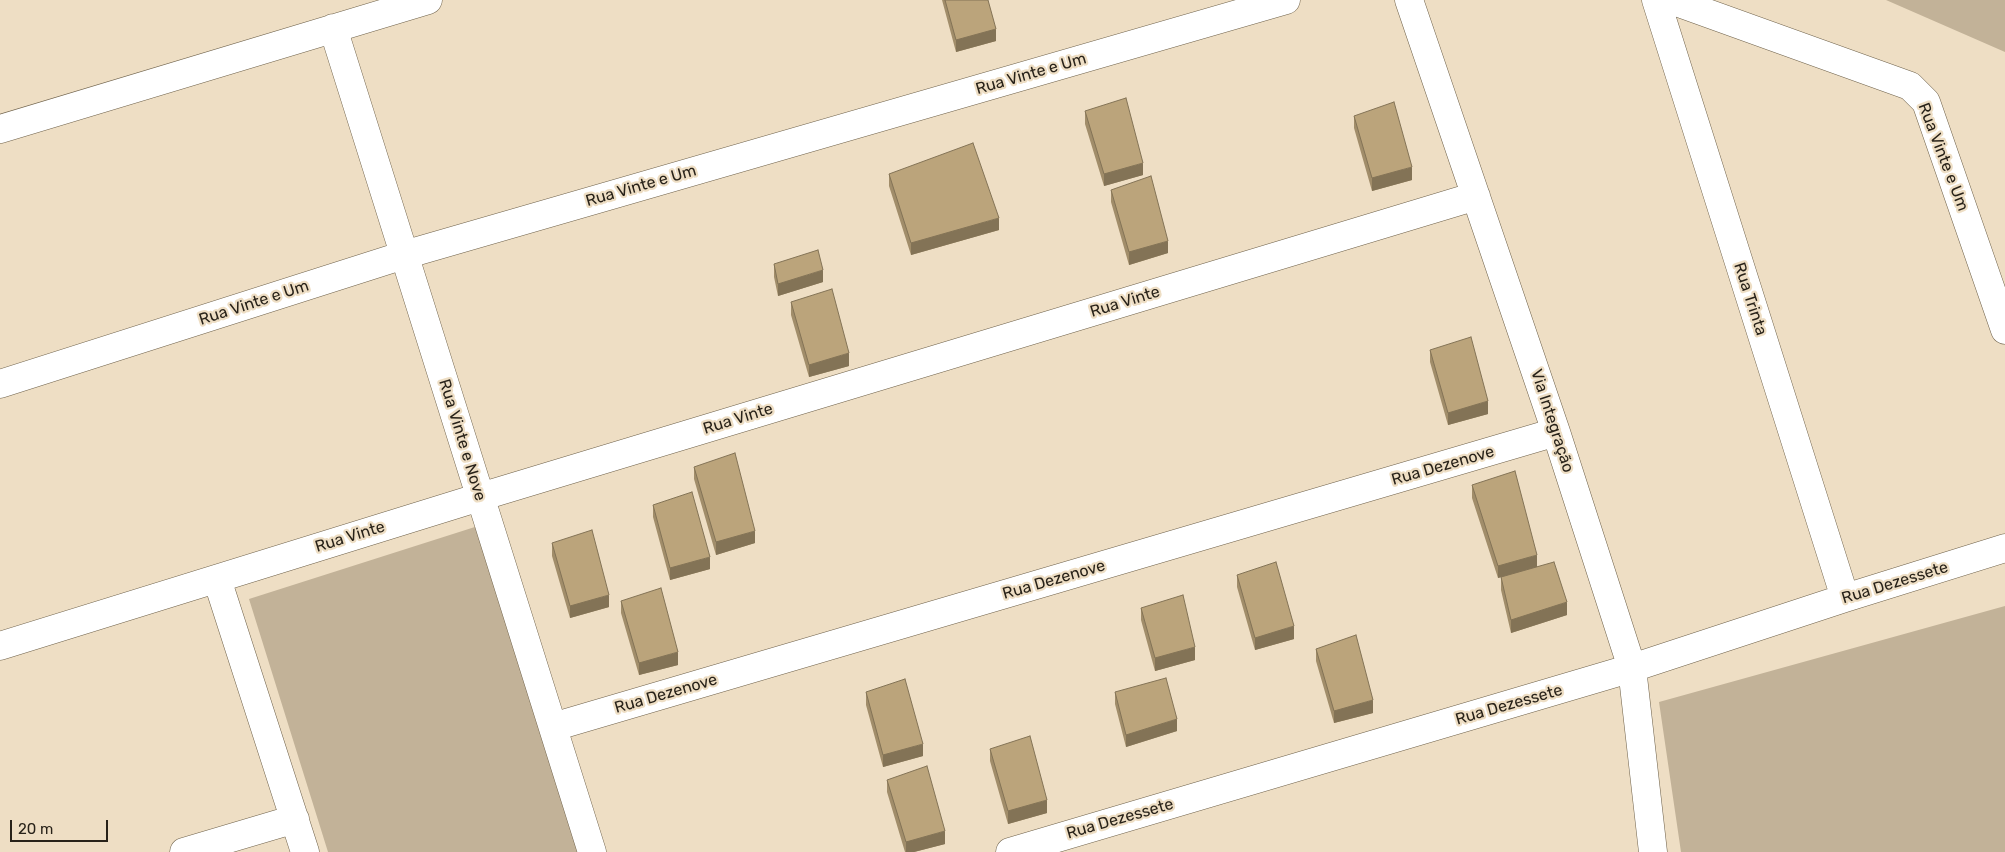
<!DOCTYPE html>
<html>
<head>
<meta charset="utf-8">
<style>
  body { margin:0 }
  #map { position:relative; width:2005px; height:852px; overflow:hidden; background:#eedec4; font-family:Rubik,sans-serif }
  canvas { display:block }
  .scale { position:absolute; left:10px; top:820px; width:98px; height:22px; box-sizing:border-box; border:2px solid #282219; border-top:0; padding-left:6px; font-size:15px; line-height:18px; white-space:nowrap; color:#282219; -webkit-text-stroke:4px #eedec4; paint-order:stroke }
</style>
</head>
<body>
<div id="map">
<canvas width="2005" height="852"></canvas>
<div class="scale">20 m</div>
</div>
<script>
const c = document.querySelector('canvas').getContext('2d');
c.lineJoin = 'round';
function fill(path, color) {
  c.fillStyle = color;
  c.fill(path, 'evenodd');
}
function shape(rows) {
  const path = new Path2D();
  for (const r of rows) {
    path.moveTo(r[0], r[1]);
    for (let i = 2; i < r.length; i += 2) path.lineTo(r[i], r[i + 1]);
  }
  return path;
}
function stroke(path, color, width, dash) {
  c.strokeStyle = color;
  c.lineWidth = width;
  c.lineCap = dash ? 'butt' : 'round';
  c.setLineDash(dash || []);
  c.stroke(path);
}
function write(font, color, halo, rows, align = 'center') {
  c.font = font + ' Rubik,sans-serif';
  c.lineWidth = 4.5;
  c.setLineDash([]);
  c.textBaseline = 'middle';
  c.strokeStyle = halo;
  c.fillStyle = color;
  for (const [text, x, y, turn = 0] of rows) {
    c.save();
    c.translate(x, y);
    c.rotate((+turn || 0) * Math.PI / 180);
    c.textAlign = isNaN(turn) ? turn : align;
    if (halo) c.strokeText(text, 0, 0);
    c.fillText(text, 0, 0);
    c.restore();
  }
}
fill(shape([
  [1886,0,2005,0,2005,52],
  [478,526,581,852,328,852,249,599],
  [2005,606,2005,852,1681,852,1659,702]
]), '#c2b298');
const minor = shape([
  [1409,0,1556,432,1632,668,1653,852],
  [1656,0,1845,598],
  [1671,0,1910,86,1926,102,2005,330],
  [333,28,592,852],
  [0,129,428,0],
  [0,384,404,255,1286,0],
  [217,579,305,852],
  [0,646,480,497,1476,196],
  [553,727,1556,432],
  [184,852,295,819],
  [1010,852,1632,668,1845,598,2005,548]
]);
stroke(minor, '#6f624b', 29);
stroke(minor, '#fff', 28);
fill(shape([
  [942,0,988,0,996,41,956,52],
  [1085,111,1143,175,1104,186,1085,124],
  [1354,116,1412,180,1372,191,1354,128],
  [889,174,999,230,911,255,889,186],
  [1111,190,1168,253,1129,265,1111,202],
  [774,264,823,282,778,296,774,277],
  [791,302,849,366,809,377,791,315],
  [1430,350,1488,414,1448,425,1430,362],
  [694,467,755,543,716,555,694,479],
  [1472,485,1537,567,1567,615,1511,633,1501,590,1501,577,1498,578,1472,498],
  [653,505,710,569,670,580,653,517],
  [552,543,609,607,570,618,552,556],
  [1237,575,1294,639,1255,650,1237,587],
  [621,601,678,665,639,675,621,613],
  [1141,608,1195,660,1155,671,1141,620],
  [1316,649,1373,713,1334,723,1316,661],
  [866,692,923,756,883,767,866,705],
  [1115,692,1177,731,1126,747,1115,704],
  [990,749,1047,813,1008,824,990,761],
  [887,780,945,844,914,852,905,852,887,792]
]), '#a18d6a');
fill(shape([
  [996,29,996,41,956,52,956,40],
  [1143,163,1143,175,1104,186,1104,174],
  [1412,167,1412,180,1372,191,1372,178],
  [999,218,999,230,911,255,911,243],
  [1168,241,1168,253,1129,265,1129,252],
  [823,270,823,282,778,296,778,284],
  [849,353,849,366,809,377,809,365],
  [1488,401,1488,414,1448,425,1448,413],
  [755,531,755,543,716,555,716,542],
  [1537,555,1537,567,1498,578,1498,566],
  [710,557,710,569,670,580,670,568],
  [609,595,609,607,570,618,570,606],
  [1567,602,1567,615,1511,633,1511,620],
  [1294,626,1294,639,1255,650,1255,638],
  [1195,647,1195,660,1155,671,1155,658],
  [678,652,678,665,639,675,639,663],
  [1373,700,1373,713,1334,723,1334,711],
  [1177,719,1177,731,1126,747,1126,735],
  [923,744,923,756,883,767,883,755],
  [1047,800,1047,813,1008,824,1008,811],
  [945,831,945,844,914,852,906,852,906,842]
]), '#837356');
const building = shape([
  [945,0,988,0,996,29,956,40,945,0],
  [1126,98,1143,163,1104,174,1085,111,1126,98],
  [1394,102,1412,167,1372,178,1354,116,1394,102],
  [973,143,999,218,911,243,889,174,973,143],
  [1151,176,1168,241,1129,252,1111,190,1151,176],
  [818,250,823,270,778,284,774,264,818,250],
  [832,289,849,353,809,365,791,302,832,289],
  [1471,337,1488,401,1448,413,1430,350,1471,337],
  [735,453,755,531,716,542,694,467,735,453],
  [1515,471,1537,555,1498,566,1472,485,1515,471],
  [692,492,710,557,670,568,653,505,692,492],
  [592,530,609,595,570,606,552,543,592,530],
  [1276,562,1294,626,1255,638,1237,575,1276,562],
  [1554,562,1567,602,1511,620,1501,577,1554,562],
  [661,588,678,652,639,663,621,601,661,588],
  [1183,595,1195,647,1155,658,1141,608,1183,595],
  [1356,635,1373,700,1334,711,1316,649,1356,635],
  [1166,678,1177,719,1126,735,1115,692,1166,678],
  [905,679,923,744,883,755,866,692,905,679],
  [1030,736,1047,800,1008,811,990,749,1030,736],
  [927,766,945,831,906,842,887,780,927,766]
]);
fill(building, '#bba47b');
stroke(building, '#837356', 1);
write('16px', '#282219', '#eedec4', [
  ["Rua Vinte e Um",1031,74,-16],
  ["Rua Vinte e Um",1943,157,69],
  ["Rua Vinte e Um",641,186,-16],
  ["Rua Trinta",1750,299,72],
  ["Rua Vinte",1125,302,-17],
  ["Rua Vinte e Um",254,303,-18],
  ["Rua Vinte",738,419,-17],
  ["Via Integração",1552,421,72],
  ["Rua Vinte e Nove",462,440,73],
  ["Rua Dezenove",1443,466,-16],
  ["Rua Vinte",350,537,-17],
  ["Rua Dezenove",1054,580,-16],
  ["Rua Dezessete",1895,583,-17],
  ["Rua Dezenove",666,694,-16],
  ["Rua Dezessete",1509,705,-16],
  ["Rua Dezessete",1120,819,-16]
]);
</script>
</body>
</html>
